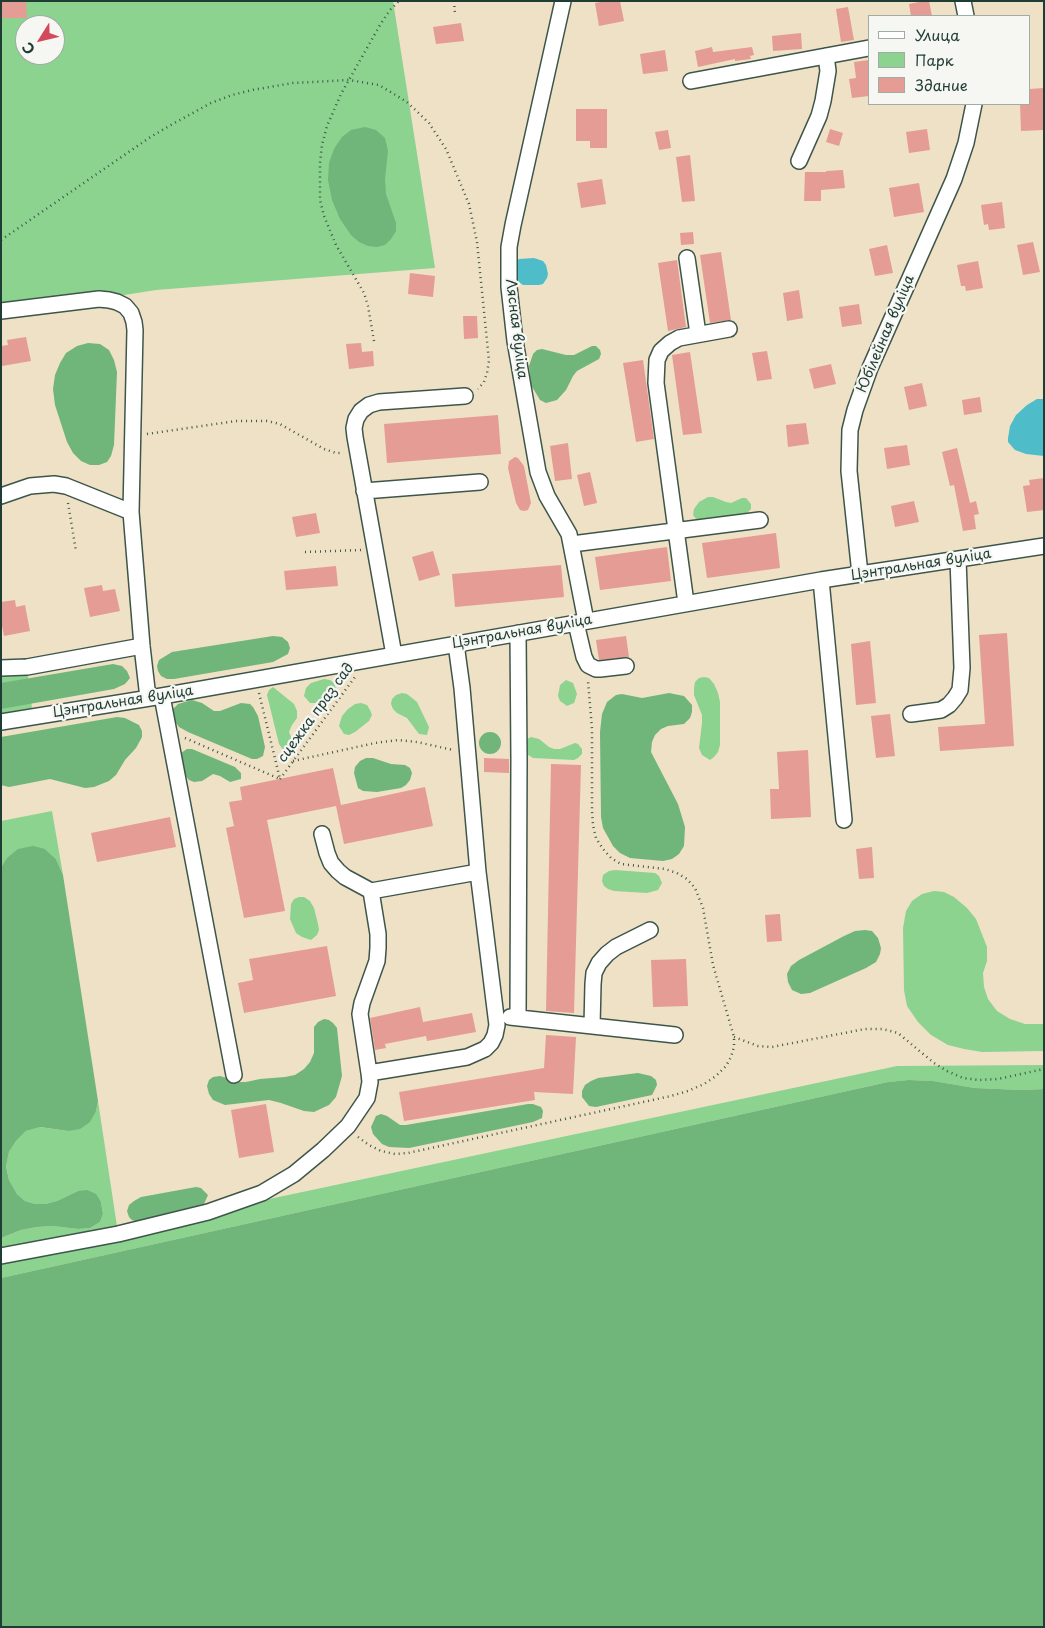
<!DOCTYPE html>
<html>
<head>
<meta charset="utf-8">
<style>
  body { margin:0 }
  #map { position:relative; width:1045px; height:1628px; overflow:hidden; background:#efe1c5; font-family:"Playpen Sans",sans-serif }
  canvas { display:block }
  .frame { position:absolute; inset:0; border:2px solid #1f3d34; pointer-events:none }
  .legend { position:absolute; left:868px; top:15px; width:162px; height:90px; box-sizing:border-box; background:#f6f6f2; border:1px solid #a0aca6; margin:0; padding:6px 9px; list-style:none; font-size:15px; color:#1f3d34 }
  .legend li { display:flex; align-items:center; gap:10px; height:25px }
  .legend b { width:25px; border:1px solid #a0aca6 }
  .north { position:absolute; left:15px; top:15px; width:50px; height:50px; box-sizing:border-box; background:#f6f6f2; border:1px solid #a0aca6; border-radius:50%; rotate:234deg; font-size:14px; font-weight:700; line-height:20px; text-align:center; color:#1f3d34 }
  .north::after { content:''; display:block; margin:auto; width:18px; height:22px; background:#d1495b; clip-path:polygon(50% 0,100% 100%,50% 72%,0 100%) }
</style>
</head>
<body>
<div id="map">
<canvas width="1045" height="1628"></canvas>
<div class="frame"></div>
<ul class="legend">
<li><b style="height:6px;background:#fff"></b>Улица</li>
<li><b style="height:14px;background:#8bd38f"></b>Парк</li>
<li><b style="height:14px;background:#e49c95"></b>Здание</li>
</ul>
<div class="north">С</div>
</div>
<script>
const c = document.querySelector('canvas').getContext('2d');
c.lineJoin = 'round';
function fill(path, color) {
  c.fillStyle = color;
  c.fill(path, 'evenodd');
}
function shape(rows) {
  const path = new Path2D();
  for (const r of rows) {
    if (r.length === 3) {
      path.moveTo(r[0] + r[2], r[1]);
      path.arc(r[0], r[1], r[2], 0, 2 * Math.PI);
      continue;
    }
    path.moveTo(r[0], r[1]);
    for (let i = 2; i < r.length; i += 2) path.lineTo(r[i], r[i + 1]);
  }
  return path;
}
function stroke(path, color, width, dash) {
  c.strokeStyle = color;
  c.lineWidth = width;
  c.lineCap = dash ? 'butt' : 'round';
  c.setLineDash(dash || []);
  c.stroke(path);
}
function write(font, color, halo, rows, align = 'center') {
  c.font = font + ' "Playpen Sans",sans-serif';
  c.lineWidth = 4.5;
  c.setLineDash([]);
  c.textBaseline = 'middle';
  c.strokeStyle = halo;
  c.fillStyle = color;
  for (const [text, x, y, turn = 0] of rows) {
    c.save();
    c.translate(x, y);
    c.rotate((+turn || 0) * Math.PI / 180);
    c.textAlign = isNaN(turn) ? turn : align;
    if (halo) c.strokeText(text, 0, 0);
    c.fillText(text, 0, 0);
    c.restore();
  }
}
fill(shape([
  [1,1,393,1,435,268,156,290,99,299,1,311],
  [25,25,55,25,55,55,25,55],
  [708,497,713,497,726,502,731,503,742,498,746,498,751,504,751,509,748,512,744,515,700,521,697,520,693,515,694,509,699,502],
  [27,667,33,717,1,722,1,668],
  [704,677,709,678,714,684,718,693,720,702,720,745,718,752,714,757,710,760,702,755,699,748,702,723,702,715,694,695,694,688,695,682,699,678],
  [324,679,330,680,334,683,336,689,328,698,315,703,310,703,304,696,306,688,311,683],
  [566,680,573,683,577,694,574,703,567,706,560,701,558,696,560,685],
  [273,687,294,704,297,711,297,718,292,725,289,732,296,749,296,751,291,754,284,751,279,744,267,695,269,690],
  [402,693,407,694,417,702,429,727,427,735,419,734,407,718,397,713,393,709,391,704,392,699,396,695],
  [361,703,367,705,370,710,372,715,369,721,355,732,349,735,344,734,339,726,342,716,348,709,355,704],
  [531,737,539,739,549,747,554,749,560,749,575,743,578,744,582,749,582,754,578,758,574,760,533,758,525,753,525,744,527,739],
  [52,811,63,875,56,859,45,849,1,868,1,821],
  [615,870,655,873,659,876,662,883,658,890,647,893,614,891,608,889,604,886,602,881,603,875,609,871],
  [934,891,944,892,954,897,967,908,976,919,987,947,987,961,983,973,984,987,988,999,997,1011,1010,1019,1025,1024,1044,1024,1044,1051,982,1052,964,1049,948,1045,931,1035,918,1022,907,1006,904,990,903,928,906,911,912,901,922,894],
  [299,897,304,897,310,901,314,908,318,924,319,930,317,935,311,940,302,937,296,933,290,919,291,904,294,899],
  [1044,1065,1044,1089,1022,1090,975,1088,933,1081,909,1080,888,1082,1,1278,1,1238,21,1230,37,1227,53,1226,78,1229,90,1228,100,1222,103,1214,101,1202,78,1191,57,1201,45,1204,35,1204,25,1201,17,1194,9,1180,6,1165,9,1152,16,1141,26,1131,39,1127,68,1131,96,1111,98,1101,118,1233,208,1212,897,1066]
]), '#8bd38f');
fill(shape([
  [365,127,376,130,385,138,388,151,385,179,386,194,396,223,396,231,391,239,385,245,377,247,368,246,359,242,351,235,340,219,332,200,328,180,329,163,334,149,342,137,351,130],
  [88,343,100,344,109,350,114,360,117,372,114,445,111,456,107,462,99,465,90,465,81,461,73,453,67,442,55,405,53,389,55,375,60,363,66,353,77,346],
  [592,346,596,346,600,350,601,354,599,359,577,371,573,376,566,390,557,400,546,403,540,400,531,385,530,376,529,366,533,354,537,350,542,349,566,355,574,355],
  [273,636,282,637,288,642,290,648,288,654,273,662,174,679,167,679,161,676,158,671,157,666,159,660,172,652],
  [113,664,122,666,127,671,130,678,125,684,114,689,1,709,1,683],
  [669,693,684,696,692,705,692,712,690,718,684,724,668,726,661,729,655,735,652,742,651,752,678,804,685,827,684,846,679,854,672,859,663,861,630,858,620,853,613,846,603,828,601,817,600,732,602,714,607,702,616,695,622,694,642,698],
  [192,700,202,703,214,711,220,711,241,703,250,704,253,707,258,716,265,747,263,756,257,759,252,759,188,732,179,727,173,719,172,710,178,704],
  [117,717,125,718,139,725,142,731,142,737,136,748,125,760,116,775,109,781,94,787,85,788,50,779,9,787,1,785,1,737],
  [490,743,11],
  [187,749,192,749,235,767,241,773,241,779,230,782,220,776,213,774,202,781,194,782,189,780,181,770,179,758,181,753],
  [366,758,373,758,391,764,405,765,410,768,412,773,410,780,406,785,401,788,377,792,363,791,358,788,354,773,355,767,360,761],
  [33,846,45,849,56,859,63,875,98,1101,96,1111,90,1122,80,1129,68,1131,40,1127,26,1131,16,1141,9,1152,6,1166,9,1180,17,1194,25,1201,35,1204,45,1204,57,1201,78,1191,87,1190,96,1194,101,1202,103,1214,100,1222,90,1228,78,1229,53,1226,37,1227,21,1230,1,1238,1,868,7,858,18,849],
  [865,930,872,931,878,938,881,948,880,954,876,962,866,968,810,993,801,994,792,990,788,982,787,974,791,966,799,960,844,936,855,931],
  [324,1019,329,1020,333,1023,337,1028,342,1076,336,1097,329,1105,314,1112,304,1111,281,1103,269,1100,225,1105,213,1100,209,1094,207,1086,209,1080,213,1077,220,1076,240,1082,246,1082,260,1079,285,1077,295,1075,304,1069,310,1062,314,1053,314,1027,318,1022],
  [638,1073,651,1076,656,1080,657,1085,652,1095,596,1107,589,1106,582,1097,582,1091,585,1085,591,1081,598,1078],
  [909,1080,933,1081,975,1088,1022,1090,1044,1089,1044,1627,1,1627,1,1278,888,1082],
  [528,1104,533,1104,541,1107,543,1111,542,1118,533,1122,409,1148,389,1147,382,1144,373,1134,371,1127,376,1116,381,1114,387,1116,400,1125,406,1125],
  [196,1187,201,1188,208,1195,204,1204,198,1209,138,1222,132,1220,129,1217,127,1211,129,1205,134,1201,141,1197]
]), '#70b57a');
fill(shape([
  [534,258,543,261,546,265,548,274,547,278,543,284,539,285,523,285,516,280,516,262,519,259],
  [1037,399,1044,399,1044,456,1026,454,1015,450,1008,442,1008,438,1010,426,1016,415,1027,405]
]), '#4fbcc9');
fill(shape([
  [1,1,26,1,27,18,1,18],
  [606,1,620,1,624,21,599,26,595,3],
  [924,1,929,1,932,16,911,16,909,4],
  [848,7,854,40,841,42,836,9],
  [461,23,464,41,436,44,433,27],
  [801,33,802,49,773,51,772,36],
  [712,47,713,52,752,47,754,55,750,56,751,59,735,61,735,59,698,67,695,51],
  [665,50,668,71,643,74,640,54],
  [869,60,869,96,852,98,849,79,856,78,854,62],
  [1044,88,1043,130,1021,131,1020,104,1029,104,1029,89],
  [576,109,607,109,607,148,590,148,590,141,576,141],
  [830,129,843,133,839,146,826,142],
  [927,129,930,150,909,153,906,132],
  [668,130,671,148,659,150,655,132],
  [690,155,695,201,682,202,676,157],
  [843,170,845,188,821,190,821,201,804,201,805,172,826,172,826,171],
  [602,179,606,204,581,208,577,183],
  [919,183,924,212,894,217,889,188],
  [1002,202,1005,228,989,230,988,224,984,225,981,205],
  [693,232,694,244,681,245,680,233],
  [1033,242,1040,272,1023,275,1017,245],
  [887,245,893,273,875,276,869,249],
  [721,252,731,320,710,323,700,255],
  [677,260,686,327,668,331,658,263],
  [978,261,983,288,966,291,965,286,961,286,957,265],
  [410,273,435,276,433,297,408,294],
  [799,290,803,318,787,321,783,293],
  [859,304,862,324,842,327,839,307],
  [463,316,477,316,478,338,464,339],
  [26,337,31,361,2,366,1,346,8,345,7,340],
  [361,343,362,352,373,351,374,366,349,369,346,344],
  [767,351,772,379,757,381,752,353],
  [690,352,702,433,683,435,672,355],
  [643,360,654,439,636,442,623,363],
  [831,364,836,384,814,389,809,369],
  [922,383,927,406,909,410,904,387],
  [980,397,982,412,964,415,962,400],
  [498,415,501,454,387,463,384,424],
  [806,423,809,444,788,447,786,425],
  [568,443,572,479,555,481,550,446],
  [907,445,910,465,887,469,884,448],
  [957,448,970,503,976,501,979,514,974,515,976,529,963,531,954,485,950,486,942,452],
  [515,457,518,458,524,466,531,503,528,510,524,511,520,510,516,503,508,468,509,461],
  [590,472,597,503,584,506,577,475],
  [1044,478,1044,510,1027,512,1023,486,1030,485,1029,480],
  [914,501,919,522,895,527,891,506],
  [316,513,320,533,296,537,292,517],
  [776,533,780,568,707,578,702,543],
  [667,547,671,581,600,590,595,557],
  [433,551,440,575,419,581,412,557],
  [561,565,564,597,455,607,452,574],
  [336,566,338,586,286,590,284,571],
  [102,585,103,591,115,589,120,611,90,617,84,588],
  [15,600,16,607,25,605,30,631,4,636,1,621,1,602],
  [1007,633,1014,746,940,751,938,727,985,724,979,635],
  [626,636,629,657,599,660,596,640],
  [870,641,876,703,856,705,851,644],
  [890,714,895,756,876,758,871,716],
  [808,750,811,817,771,819,770,789,779,789,777,752],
  [484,758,509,759,509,773,484,772],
  [551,764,581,765,574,1013,546,1011],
  [333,768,341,805,425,787,433,826,344,844,336,806,267,820,285,911,244,918,226,828,234,826,229,802,242,800,240,787],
  [170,817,176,847,97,862,91,833],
  [872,847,874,878,859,879,856,849],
  [780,914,782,941,767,942,765,915],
  [327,946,336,996,244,1013,238,983,253,980,249,959],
  [686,959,688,1006,653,1007,651,960],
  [420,1007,423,1022,472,1013,476,1032,427,1041,426,1036,385,1044,386,1048,375,1050,370,1018],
  [546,1035,576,1037,573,1094,534,1092,535,1100,404,1121,399,1092,544,1068],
  [266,1104,274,1152,239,1158,231,1110]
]), '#e49c95');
const minor = shape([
  [563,1,513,225,509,247,509,287,515,341,538,472,547,496,569,534,586,621],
  [963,1,966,16],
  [691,81,869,48],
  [799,161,819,116,823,101,828,71,826,56],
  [687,258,698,334],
  [1,311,99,299,109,300,117,302,125,306,131,313,134,322,135,330,131,512,142,646,148,698],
  [364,491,480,482],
  [1,496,30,486,54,484,66,486,131,512],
  [572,544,760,520],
  [860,574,849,471,850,430,855,410,870,368,954,179,966,143,974,104],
  [821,580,844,820],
  [686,603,656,383,657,360,661,351,670,343,679,338,729,329],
  [576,623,584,657,588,665,596,669,600,669,626,666],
  [394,655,355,437,354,428,356,419,361,411,369,405,379,402,465,396],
  [1,668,27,667,142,646],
  [162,696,234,1075],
  [911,714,941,710,949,705,955,698,960,690,962,668,958,559],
  [1,722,162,696,821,580,1044,546],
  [322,834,327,853,331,863,338,871,345,877,371,891],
  [510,1017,675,1035],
  [518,1018,519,760,518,633],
  [592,1026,593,984,594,973,599,963,607,954,616,947,650,930],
  [369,1073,360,1014,362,1003,377,961,378,948,378,934,371,891,478,872],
  [1,1256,118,1234,208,1212,262,1193,294,1174,323,1150,348,1126,367,1098,370,1082,369,1073,467,1057,485,1049,491,1043,495,1035,497,1025,478,872,462,688,456,644]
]);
stroke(minor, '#3e564a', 18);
stroke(shape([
  [454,1,455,14],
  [1,240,149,138,169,126,211,103,232,95,252,90,293,83,349,80,379,85,407,102,429,123,446,149,469,204,477,242,489,361,487,373,484,382,478,389],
  [374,341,368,306,364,293,336,245,324,216,320,200,320,163,322,145,327,126,341,94,380,25,390,10,399,1],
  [147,434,236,421,267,421,280,424,324,449,336,453,343,453],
  [68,503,76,551],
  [305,552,361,550],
  [259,693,280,779],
  [185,738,280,779],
  [293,761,375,743,398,740,417,742,453,750],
  [280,779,355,677],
  [734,1037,758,1046,772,1047,865,1029,883,1029,898,1033,934,1063,947,1071,963,1078,979,1080,998,1079,1044,1069],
  [358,1137,369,1145,381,1151,395,1154,408,1153,671,1096,688,1091,704,1084,716,1076,726,1066,731,1057,734,1047,734,1037,713,965,703,908,695,888,687,879,677,873,665,869,621,864,611,858,603,849,596,838,593,825,592,811,592,729,588,681]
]), '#3e564a', 2.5, [1, 4]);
stroke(minor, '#fff', 15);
write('14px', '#1f3d34', '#f6f6f2', [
  ["Лясная вуліца",516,329,83],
  ["Юбілейная вуліца",886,334,-67],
  ["Цэнтральная вуліца",921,565,-9],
  ["Цэнтральная вуліца",522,632,-10],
  ["Цэнтральная вуліца",123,702,-9],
  ["сцежка праз сад",316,713,-54]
]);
</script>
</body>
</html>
